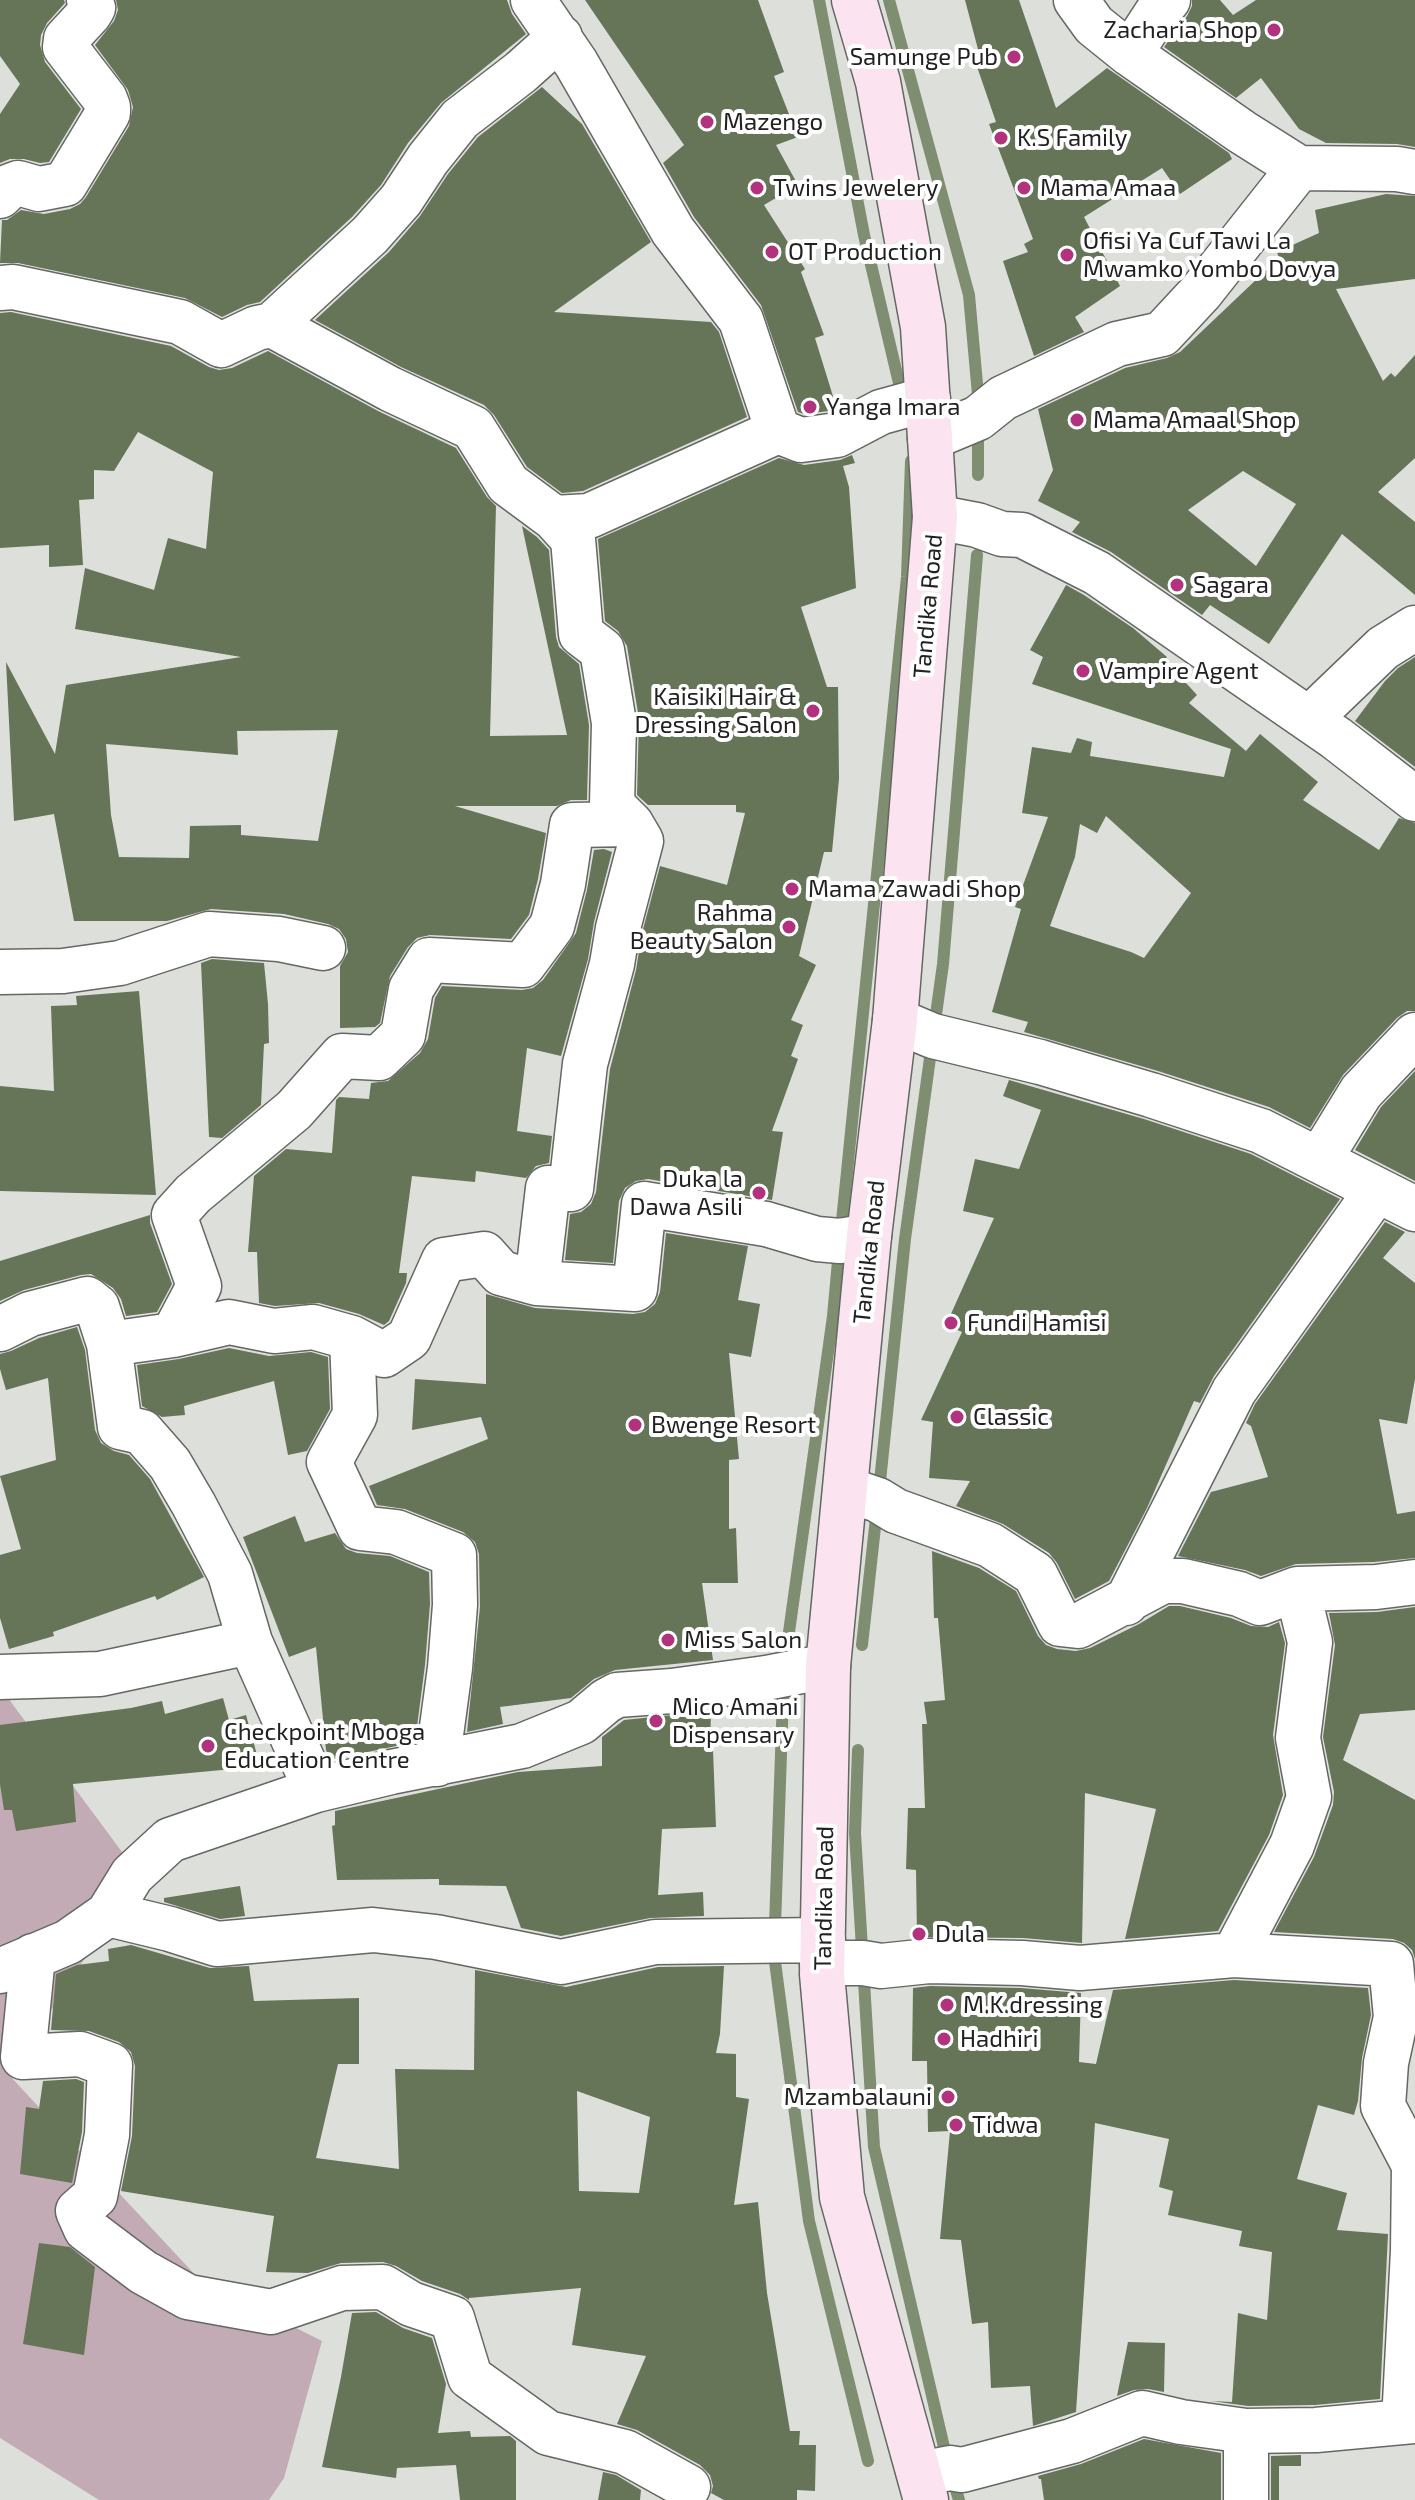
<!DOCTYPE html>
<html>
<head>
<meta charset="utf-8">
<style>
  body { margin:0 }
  canvas { display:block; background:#dddfdb }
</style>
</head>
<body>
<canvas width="1415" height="2500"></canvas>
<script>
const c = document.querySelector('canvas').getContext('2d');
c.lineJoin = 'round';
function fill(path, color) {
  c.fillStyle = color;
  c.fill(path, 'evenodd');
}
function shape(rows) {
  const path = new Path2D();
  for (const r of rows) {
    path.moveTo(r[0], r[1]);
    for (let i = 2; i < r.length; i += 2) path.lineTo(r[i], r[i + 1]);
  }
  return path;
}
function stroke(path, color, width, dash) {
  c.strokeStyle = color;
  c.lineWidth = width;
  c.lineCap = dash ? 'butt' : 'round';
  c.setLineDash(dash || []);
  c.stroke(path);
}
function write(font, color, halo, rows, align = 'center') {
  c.font = font + ' "Exo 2",sans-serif';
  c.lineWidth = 8;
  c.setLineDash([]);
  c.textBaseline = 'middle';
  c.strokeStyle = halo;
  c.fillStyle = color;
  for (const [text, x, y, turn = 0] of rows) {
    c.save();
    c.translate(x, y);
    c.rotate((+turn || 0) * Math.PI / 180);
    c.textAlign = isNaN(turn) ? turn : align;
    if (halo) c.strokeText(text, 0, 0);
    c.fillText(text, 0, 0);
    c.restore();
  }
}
fill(shape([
  [0,1662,8,1698,139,1875,9,2075,199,2279,322,2341,284,2478,269,2500,99,2500,0,2438]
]), '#c3abb5');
stroke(shape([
  [819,0,864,235,903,400],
  [889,0,969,295,979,406],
  [978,475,978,428],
  [841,1231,907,577,911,461],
  [839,1250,833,1316,784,1668,774,1954,809,2221,868,2461],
  [879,1491,905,1239,943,964,977,555],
  [862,1645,877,1509],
  [858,1750,855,1833,874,2147,947,2460,959,2500]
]), '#7f8e70', 12);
fill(shape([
  [0,0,64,0,65,3,47,23,41,35,40,45,45,62,81,109,49,162,40,163,24,159,10,159,0,163,0,114,20,84,0,56],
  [116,0,507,0,512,14,526,34,441,103,408,143,381,185,352,217,260,302,247,305,222,317,185,298,18,263,0,263,2,220,7,220,21,210,44,214,70,209,80,204,86,197,129,126,133,107,128,90,95,45,114,21,118,10],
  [585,0,758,0,784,72,774,76,798,137,776,145,798,185,764,205,805,269,801,272,824,335,815,338,836,406,838,406,829,411,804,414,798,412,761,305,694,217,663,163,684,145],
  [965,0,1019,0,1056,108,1107,68,1229,153,1232,159,1180,194,1162,168,1084,217,1120,286,1075,317,1084,332,1034,356,1003,261,1028,252,1024,244,1033,239,989,124,996,122,973,55,979,53],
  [1192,0,1220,0,1233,15,1256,0,1415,0,1415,147,1397,144,1326,143,1299,129,1261,78,1236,98,1164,47,1187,16,1192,6],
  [542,87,582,124,651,242,554,312,711,322,719,332,747,417,583,491,562,493,527,467,494,415,484,405,401,367,315,320,389,252,420,216,448,174,478,137],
  [1386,194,1415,196,1415,279,1336,289,1383,381,1391,373,1395,377,1415,355,1415,458,1378,492,1415,522,1415,595,1342,534,1269,644,1210,605,1202,615,1111,552,1072,532,1080,522,1038,501,1053,470,1038,409,1125,368,1167,358,1180,352,1279,258,1277,252,1319,233,1315,210],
  [1243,471,1296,504,1256,566,1188,510],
  [11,312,171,346,209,367,219,370,232,368,268,351,378,411,456,448,487,497,496,506,490,736,567,735,522,526,537,537,549,550,556,637,559,647,579,664,589,725,587,800,571,800,557,806,455,806,546,833,538,879,529,915,511,939,430,935,417,938,408,947,390,976,380,1023,375,1027,340,1028,340,966,348,952,346,939,339,929,328,924,284,914,211,909,167,921,74,921,54,814,14,821,6,662,55,754,66,685,241,657,75,629,85,568,154,590,168,538,206,549,213,472,138,432,114,471,94,470,94,499,79,500,83,565,49,567,49,545,0,548,0,313],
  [338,730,318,841,241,835,241,825,190,826,189,858,119,857,111,815,106,744,238,755,237,731],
  [852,455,855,463,843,466,849,487,856,588,801,607,827,687,838,687,839,779,832,852,824,852,799,956,816,965,791,1020,803,1025,791,1056,798,1059,772,1131,783,1132,772,1200,648,1179,636,1181,625,1188,619,1201,613,1263,565,1260,570,1214,581,1212,591,1204,596,1192,610,1069,636,970,642,933,660,866,727,885,745,813,736,812,736,805,648,805,637,795,639,719,627,646,618,631,605,621,598,539,779,458,804,465,840,460],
  [1066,585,1084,595,1133,628,1167,657,1165,660,1197,695,1189,703,1246,751,1260,734,1318,782,1303,800,1379,850,1399,818,1415,823,1415,1011,1407,1011,1397,1018,1343,1075,1310,1128,1269,1107,1158,1071,1024,1032,1028,1022,992,1012,1021,909,1015,907,1048,817,1022,813,1032,747,1071,753,1077,738,1092,742,1090,756,1224,777,1231,749,1032,684,1043,657,1030,650],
  [1106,816,1191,893,1144,958,1131,952,1050,926,1075,857,1080,824,1097,833],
  [1415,657,1415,767,1355,721,1385,681,1398,668],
  [604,849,612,852,594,922,588,959,561,1056,527,1048,517,1131,552,1136,549,1163,536,1166,526,1178,476,1171,475,1182,412,1176,399,1273,407,1273,406,1283,389,1321,384,1325,359,1314,319,1303,275,1306,259,1303,257,1252,248,1252,254,1176,286,1149,332,1153,336,1100,339,1097,369,1099,371,1083,388,1081,420,1053,428,1039,435,998,442,986,522,990,533,988,543,980,576,933,587,890,594,850],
  [212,959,264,963,268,1004,269,1043,264,1044,261,1105,222,1138,209,1137,201,963],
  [139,991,156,1195,0,1191,0,1086,54,1091,51,1006,77,1005,76,996],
  [1415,1071,1415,1181,1355,1150,1381,1107],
  [1009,1080,1144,1119,1251,1154,1340,1199,1214,1376,1200,1403,1194,1401,1147,1508,1109,1581,1075,1599,1057,1563,1049,1553,1003,1524,956,1506,970,1481,929,1478,933,1422,921,1420,962,1332,946,1325,994,1218,963,1211,975,1159,1019,1169,1041,1110,1003,1096],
  [150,1215,150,1223,172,1284,157,1312,126,1316,121,1299,113,1288,91,1274,81,1275,24,1290,0,1301,0,1261],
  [1385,1222,1405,1232,1383,1258,1415,1283,1415,1379,1407,1424,1379,1419,1397,1514,1415,1511,1415,1558,1374,1562,1296,1564,1261,1576,1245,1570,1178,1556,1211,1492,1268,1477,1251,1426,1246,1423,1255,1404],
  [666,1233,748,1246,738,1300,760,1304,751,1357,729,1353,739,1459,729,1460,729,1529,736,1528,738,1583,702,1583,713,1660,615,1670,594,1679,571,1698,500,1707,503,1724,467,1732,480,1607,479,1554,475,1542,463,1532,405,1509,377,1505,369,1486,488,1439,481,1417,412,1430,415,1379,486,1384,486,1294,535,1308,633,1314,645,1312,655,1304,660,1292],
  [77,1327,85,1350,95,1430,101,1443,114,1451,129,1455,150,1479,204,1577,157,1600,155,1596,53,1632,54,1636,9,1649,0,1618,0,1555,21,1549,0,1476,56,1460,48,1378,6,1390,0,1369,0,1354,11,1351,39,1338],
  [229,1348,269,1356,311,1352,328,1357,330,1409,307,1451,288,1455,274,1381,184,1406,185,1415,162,1417,142,1406,137,1365,179,1359],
  [295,1516,305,1542,335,1533,346,1549,357,1553,390,1556,429,1572,430,1604,425,1665,415,1742,330,1760,326,1750,316,1647,289,1657,243,1537],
  [932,1551,979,1568,1016,1591,1038,1636,1046,1645,1057,1649,1076,1651,1090,1648,1139,1624,1169,1606,1180,1606,1231,1618,1251,1626,1268,1627,1279,1622,1285,1643,1273,1735,1283,1795,1269,1835,1218,1931,1125,1939,1156,1809,1085,1793,1082,1943,1023,1938,917,1937,916,1870,906,1869,908,1808,925,1808,922,1724,927,1724,924,1702,945,1700,938,1618,934,1618],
  [1415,1607,1415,1710,1360,1714,1343,1760,1415,1800,1415,1959,1412,1950,1404,1943,1393,1939,1274,1932,1314,1857,1333,1805,1334,1792,1323,1737,1335,1645,1329,1613,1377,1612],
  [223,1698,229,1720,246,1715,257,1755,240,1760,243,1768,73,1784,76,1822,16,1831,12,1810,4,1810,0,1784,0,1725,131,1708,162,1701,165,1714],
  [711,1711,710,1750,713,1750,716,1827,662,1829,658,1895,703,1892,704,1916,650,1918,561,1936,521,1928,506,1886,439,1885,439,1879,337,1880,332,1826,335,1825,335,1811,518,1772,602,1766,602,1737,624,1720],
  [240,1886,245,1916,220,1919,164,1902,164,1898],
  [131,1945,210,1968,249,1966,254,2001,359,1998,359,2064,338,2064,316,2158,399,2169,395,2069,474,2070,475,1970,566,1987,658,1967,724,1966,720,2034,716,2053,736,2054,736,2097,749,2099,734,2205,758,2202,767,2293,790,2431,800,2431,799,2445,816,2445,815,2491,797,2490,797,2500,724,2500,711,2493,713,2486,710,2475,700,2465,637,2430,617,2424,646,2356,572,2345,581,2288,469,2298,469,2300,460,2294,422,2281,396,2266,383,2262,341,2263,308,2273,266,2272,274,2216,121,2191,132,2136,135,2066,131,2052,119,2042,89,2031,51,2030,56,1974,77,1965,109,1961,108,1949],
  [577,2091,650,2117,639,2193,579,2191],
  [1234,1980,1368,1988,1371,2015,1362,2058,1358,2101,1354,2115,1318,2105,1297,2179,1347,2193,1337,2230,1388,2234,1380,2399,1315,2405,1248,2406,1211,2401,1232,2402,1238,2313,1267,2320,1272,2252,1239,2246,1242,2231,1168,2215,1173,2191,1159,2187,1169,2139,1095,2123,1076,2412,1033,2426,1030,2386,991,2388,988,2322,972,2324,961,2240,940,2239,950,2131,928,2132,927,2061,912,2061,913,1988,930,1986,1021,1988,1081,1993,1079,2062,1096,2064,1113,1990],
  [76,2079,84,2082,82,2132,72,2183,20,2174,26,2107,39,2109,43,2081],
  [39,2243,70,2247,95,2267,84,2355,23,2344],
  [376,2312,403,2328,432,2338,446,2384,438,2433,470,2431,471,2437,510,2436,516,2441,516,2500,460,2500,456,2465,397,2468,396,2478,322,2467,341,2377,352,2313],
  [1128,2342,1165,2343,1164,2392,1148,2389,1134,2390,1117,2396],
  [1144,2439,1221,2453,1221,2500,1044,2500,1041,2479,1039,2479,1038,2476,1081,2464],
  [1301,2455,1301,2466,1279,2466,1279,2500,1271,2500,1271,2456],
  [603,2472,616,2475,641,2490,640,2500,598,2500]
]), '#667558');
const street = shape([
  [533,0,576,63,673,231,741,320,778,431,801,440,837,435,881,412,928,399],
  [1076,0,1094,25,1130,54,1242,132,1299,168,1397,169,1415,172],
  [1130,54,1158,11,1168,0],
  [0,196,10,186,18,183,39,189,65,184,108,113,108,107,105,99,65,47,66,39,90,13,93,8,89,0],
  [0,288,13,287,180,322,221,345,257,328,272,325,390,389,473,428,508,484,554,518,589,516,778,431],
  [272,325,370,235,401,200,428,159,460,119,521,72,560,37],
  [930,438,978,418,1003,398,1117,344,1162,334,1201,292,1299,168],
  [935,517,977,525,1002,534,1022,535,1097,573,1336,738,1415,799],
  [1309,719,1383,648,1415,628],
  [0,972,63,971,120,963,209,934,279,939,323,948],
  [895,1020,933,1036,1040,1062,1151,1095,1261,1131,1415,1209],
  [1320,1159,1361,1092,1415,1035],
  [537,1283,548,1188,571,1189,585,1064,612,964,618,928,641,841,631,824,612,805,614,723,602,650,581,634,573,539,554,518],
  [0,1329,30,1314,87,1299,97,1307,109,1344,173,1335,229,1322,274,1331,313,1327,352,1338,384,1355,409,1338,444,1260,484,1254,501,1273,537,1283,635,1289,644,1204,766,1224,817,1239,840,1241,869,1236],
  [173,1335,199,1286,174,1215,193,1194,294,1110,342,1056,379,1058,403,1035,411,989,429,960,523,965,552,926,563,884,572,825,631,824],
  [352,1338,355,1415,329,1462,360,1528,396,1532,454,1555,455,1605,450,1668,437,1764],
  [109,1344,120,1427,142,1432,170,1464,194,1505,230,1574,250,1642,316,1790],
  [846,1489,878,1500,896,1511,990,1545,1035,1574,1060,1624,1078,1626,1163,1581,1183,1581,1239,1594,1260,1603,1297,1589,1376,1587,1415,1582],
  [1126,1603,1234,1391,1377,1190],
  [0,1677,100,1674,250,1642],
  [108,1914,170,1929,217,1944,373,1930,436,1937,561,1962,655,1942,823,1940],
  [1234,1955,1292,1845,1309,1797,1298,1738,1310,1642,1297,1589],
  [33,1956,23,2057,80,2054,110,2065,107,2135,95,2196,78,2211,86,2229,143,2272,188,2297,271,2312,342,2288,383,2287,411,2304,452,2318,470,2377,548,2433,625,2452,688,2487],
  [822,1963,863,1963,881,1966,929,1961,1022,1963,1080,1968,1234,1955,1391,1964,1396,2017,1386,2063,1383,2106,1414,2165,1413,2251,1404,2422],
  [0,1971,68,1942,108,1914,132,1875,170,1840,316,1790,391,1772,522,1746,581,1722,606,1701,617,1695,672,1691,766,1678,828,1666],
  [1246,2431,1246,2500],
  [920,2474,950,2468,962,2470,1072,2441,1142,2413,1181,2422,1246,2431,1316,2430,1415,2421]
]);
const secondary = shape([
  [854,0,878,82,923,327,935,517,895,1020,869,1236,828,1666,822,1974,842,2197,926,2500]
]);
stroke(street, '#656764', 47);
stroke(secondary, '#656764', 47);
stroke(street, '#fff', 44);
stroke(secondary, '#fbe4ef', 44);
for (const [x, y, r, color] of [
  [1274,30,8,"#b3327d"],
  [1014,57,8,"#b3327d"],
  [707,122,8,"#b3327d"],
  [1001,138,8,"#b3327d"],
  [757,188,8,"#b3327d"],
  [1024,188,8,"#b3327d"],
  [772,252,8,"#b3327d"],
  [1067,255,8,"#b3327d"],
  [810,407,8,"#b3327d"],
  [1077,420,8,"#b3327d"],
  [1177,585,8,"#b3327d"],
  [1083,671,8,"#b3327d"],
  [813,711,8,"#b3327d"],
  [792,889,8,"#b3327d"],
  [789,927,8,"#b3327d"],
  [759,1193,8,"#b3327d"],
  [951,1323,8,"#b3327d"],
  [957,1417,8,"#b3327d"],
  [635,1425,8,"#b3327d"],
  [668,1640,8,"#b3327d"],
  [656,1721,8,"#b3327d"],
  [208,1746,8,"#b3327d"],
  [919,1934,8,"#b3327d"],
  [947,2005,8,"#b3327d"],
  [944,2039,8,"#b3327d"],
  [948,2097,8,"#b3327d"],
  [956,2125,8,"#b3327d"]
]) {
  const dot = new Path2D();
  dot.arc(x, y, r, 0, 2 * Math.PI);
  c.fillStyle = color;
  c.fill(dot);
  stroke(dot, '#fff', 3);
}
write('24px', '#202120', '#fff', [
  ["Zacharia Shop",1258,30,"right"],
  ["Samunge Pub",998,57,"right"],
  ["Mazengo",723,122],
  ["K.S Family",1017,138],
  ["Twins Jewelery",773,188],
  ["Mama Amaa",1040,188],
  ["Ofisi Ya Cuf Tawi La",1083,241],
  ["Mwamko Yombo Dovya",1083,269],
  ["OT Production",788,252],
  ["Yanga Imara",826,407],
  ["Mama Amaal Shop",1093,420],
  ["Sagara",1193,585],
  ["Vampire Agent",1099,671],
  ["Kaisiki Hair &",797,697,"right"],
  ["Dressing Salon",797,725,"right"],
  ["Mama Zawadi Shop",808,889],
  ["Rahma",773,913,"right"],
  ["Beauty Salon",773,941,"right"],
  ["Duka la",743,1179,"right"],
  ["Dawa Asili",743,1207,"right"],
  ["Fundi Hamisi",967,1323],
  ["Classic",973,1417],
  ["Bwenge Resort",651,1425],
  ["Miss Salon",684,1640],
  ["Mico Amani",672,1707],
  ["Dispensary",672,1735],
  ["Checkpoint Mboga",224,1732],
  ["Education Centre",224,1760],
  ["Dula",935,1934],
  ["M.K.dressing",963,2005],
  ["Hadhiri",960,2039],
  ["Mzambalauni",932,2097,"right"],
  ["Tidwa",972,2125]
], 'left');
write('24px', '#202120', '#fff', [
  ["Tandika Road",928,606,-85],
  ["Tandika Road",869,1252,-84],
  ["Tandika Road",824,1898,-89]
]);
</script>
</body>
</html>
